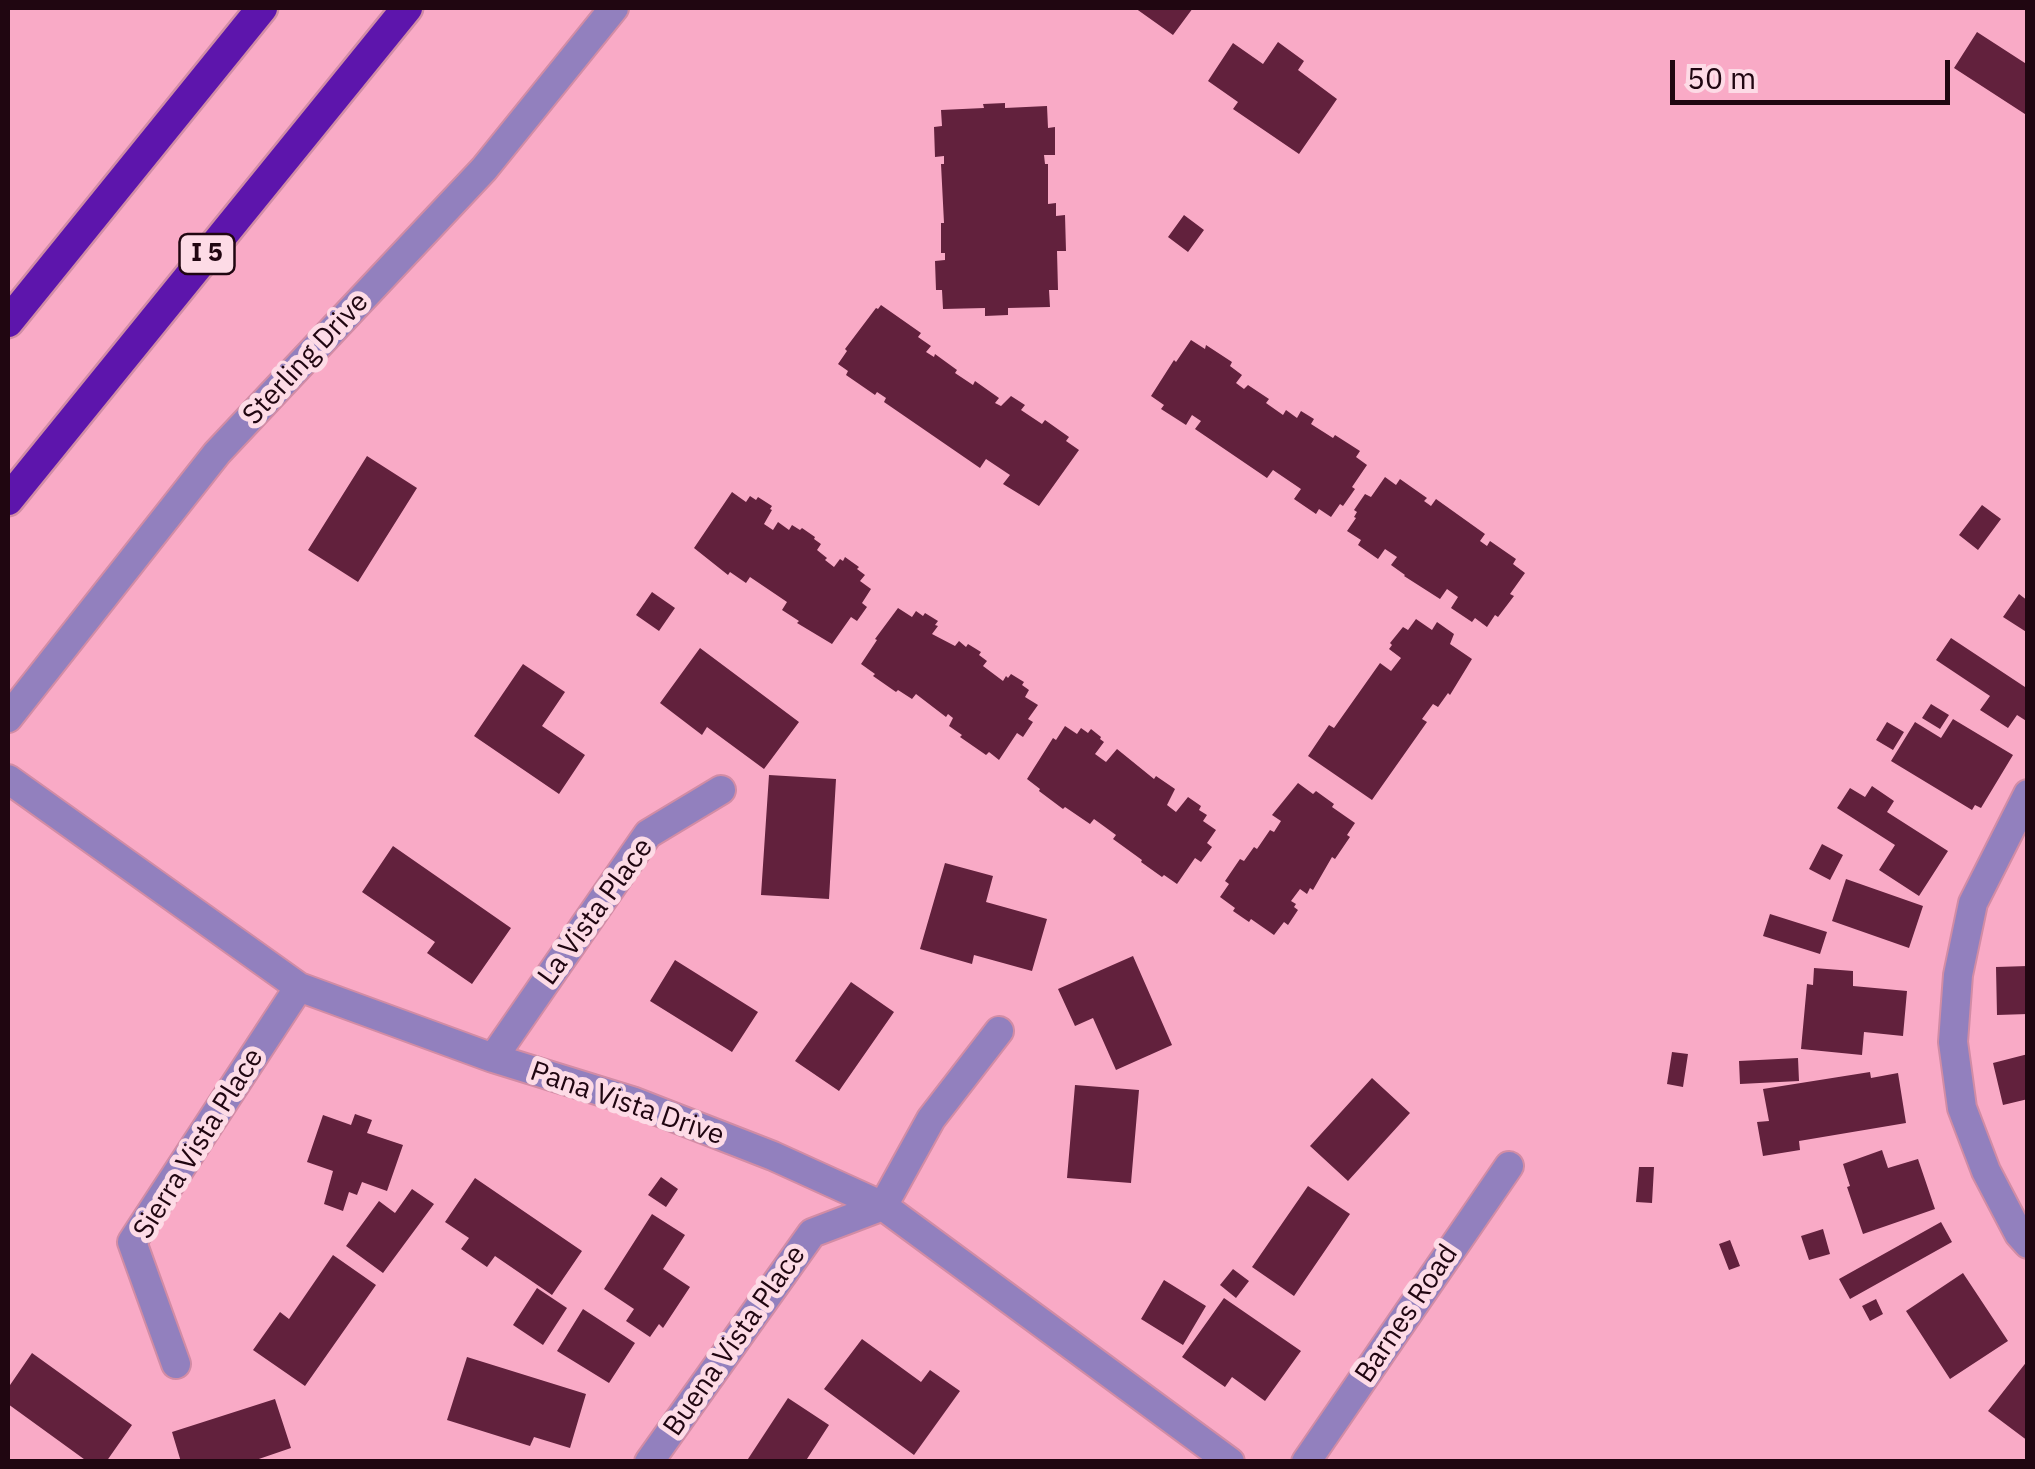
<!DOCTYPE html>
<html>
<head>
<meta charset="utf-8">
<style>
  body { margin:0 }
  #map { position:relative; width:2035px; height:1469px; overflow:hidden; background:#f9aac6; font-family:"IBM Plex Sans",sans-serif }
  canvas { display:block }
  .frame { position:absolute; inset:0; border:10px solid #200611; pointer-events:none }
  .scale { position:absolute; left:1670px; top:60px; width:280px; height:45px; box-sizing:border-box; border:5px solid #200611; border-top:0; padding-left:12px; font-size:30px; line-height:35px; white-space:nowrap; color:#200611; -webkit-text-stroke:8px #fddbe6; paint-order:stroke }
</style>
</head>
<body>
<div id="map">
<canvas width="2035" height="1469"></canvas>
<div class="frame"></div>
<div class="scale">50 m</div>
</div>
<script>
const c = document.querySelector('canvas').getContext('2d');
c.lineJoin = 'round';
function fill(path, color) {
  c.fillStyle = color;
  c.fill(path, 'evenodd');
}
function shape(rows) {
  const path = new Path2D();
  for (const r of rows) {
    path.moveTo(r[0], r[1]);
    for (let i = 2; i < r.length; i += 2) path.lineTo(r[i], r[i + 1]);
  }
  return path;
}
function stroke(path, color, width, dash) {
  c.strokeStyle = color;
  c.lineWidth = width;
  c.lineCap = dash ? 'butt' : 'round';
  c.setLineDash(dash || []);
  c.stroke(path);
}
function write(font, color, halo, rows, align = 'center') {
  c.font = font + ' "IBM Plex Sans",sans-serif';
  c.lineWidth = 10;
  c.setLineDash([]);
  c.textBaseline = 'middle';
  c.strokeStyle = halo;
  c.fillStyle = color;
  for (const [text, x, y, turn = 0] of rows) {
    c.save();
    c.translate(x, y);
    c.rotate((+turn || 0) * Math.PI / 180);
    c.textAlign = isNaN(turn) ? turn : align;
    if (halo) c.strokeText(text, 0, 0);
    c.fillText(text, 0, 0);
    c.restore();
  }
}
fill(shape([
  [1135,8,1193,8,1173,35],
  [1977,32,2028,65,2028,116,1954,68],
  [1278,42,1304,61,1298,70,1337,99,1299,154,1233,109,1238,102,1208,81,1233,43,1263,64],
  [1005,103,1005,108,1047,106,1048,128,1055,127,1055,155,1044,155,1045,164,1048,164,1048,204,1056,203,1056,216,1065,215,1066,251,1057,251,1058,290,1049,290,1050,307,1008,308,1008,315,985,316,985,308,943,309,942,290,936,290,935,261,945,260,945,253,941,253,941,223,944,223,941,164,944,164,944,156,935,157,934,127,942,126,941,110,984,108,983,104],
  [1184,215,1204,230,1188,252,1168,237],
  [881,305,921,333,918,337,931,346,926,352,934,357,935,354,957,370,955,373,973,385,975,381,999,398,995,403,1001,406,1011,396,1025,405,1021,410,1042,424,1045,420,1069,437,1066,441,1079,450,1039,506,1003,484,1010,475,986,459,980,468,884,402,886,398,877,392,875,395,846,375,848,371,838,364,847,351,845,349,876,308,878,309],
  [1191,340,1205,349,1206,345,1232,362,1230,366,1242,375,1236,383,1244,389,1248,385,1269,399,1266,403,1283,415,1286,410,1297,418,1301,411,1314,419,1311,424,1333,438,1335,435,1360,451,1356,457,1367,465,1352,487,1355,489,1343,506,1340,504,1331,517,1319,509,1316,514,1294,499,1301,489,1273,470,1267,478,1195,429,1201,421,1192,415,1186,425,1161,409,1164,405,1151,396,1174,360,1176,362],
  [367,456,417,488,358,582,308,550],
  [1385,477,1396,485,1400,479,1427,498,1424,501,1431,506,1436,499,1485,534,1480,541,1487,546,1490,541,1516,559,1513,564,1525,573,1510,594,1514,596,1498,617,1495,615,1487,627,1475,618,1472,622,1451,608,1458,597,1447,589,1440,599,1404,576,1405,575,1391,565,1397,557,1385,549,1378,559,1358,545,1361,540,1347,531,1356,518,1354,517,1357,512,1354,510,1365,494,1371,497],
  [732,492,746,502,750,496,756,500,758,497,772,506,770,509,772,510,764,524,773,530,778,522,789,530,792,525,800,530,802,528,815,537,814,539,821,544,817,550,827,558,825,560,834,567,840,559,843,561,845,557,859,567,857,569,865,575,860,581,871,589,862,603,867,607,857,621,851,617,832,644,797,623,799,621,782,610,787,602,750,577,746,583,730,572,728,575,694,548],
  [1982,505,2001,519,1978,550,1959,535],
  [652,592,675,608,659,631,636,615],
  [2019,594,2028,601,2028,633,2003,617],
  [898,608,912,617,916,611,923,616,925,613,938,621,935,625,938,626,932,634,955,646,959,641,966,647,968,644,981,652,979,655,987,661,983,666,1003,681,1006,676,1008,678,1011,674,1024,682,1022,685,1029,690,1025,697,1038,705,1028,719,1033,722,1023,737,1017,733,999,760,989,752,986,755,960,737,962,735,949,726,953,718,948,714,946,717,916,694,912,699,898,690,896,692,873,676,875,674,861,664,877,640,875,639],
  [1416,619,1432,630,1437,622,1454,634,1450,644,1472,659,1450,695,1448,693,1438,707,1433,704,1422,719,1427,722,1372,800,1308,756,1329,725,1334,728,1380,663,1391,671,1401,658,1389,649,1392,645,1390,643,1403,627,1408,630],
  [1951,638,2028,689,2028,722,2017,715,2008,728,1980,710,1990,696,1936,660],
  [700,648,799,722,764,769,707,727,702,735,660,703],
  [523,664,565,692,542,726,585,755,559,794,474,736],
  [1931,704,1949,715,1940,729,1922,718],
  [1953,719,2013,755,1981,808,1975,805,1972,810,1891,761,1915,722,1941,738],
  [1887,722,1904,732,1893,750,1876,740],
  [1065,726,1077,734,1081,728,1088,733,1091,729,1101,737,1100,739,1104,742,1095,754,1106,762,1117,749,1154,779,1156,776,1175,789,1167,805,1176,812,1188,797,1201,806,1199,810,1207,815,1203,821,1216,830,1207,843,1212,847,1201,862,1195,858,1177,884,1164,875,1162,877,1141,862,1142,860,1113,839,1116,835,1094,819,1090,824,1065,807,1063,809,1039,791,1040,789,1027,779,1053,738,1056,740],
  [769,775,836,779,829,899,761,895],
  [1298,783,1313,794,1316,791,1334,804,1332,807,1355,823,1347,835,1350,837,1335,859,1332,857,1313,890,1310,888,1307,894,1300,889,1291,901,1296,904,1294,907,1298,910,1288,925,1284,922,1274,935,1251,919,1249,922,1233,911,1235,908,1220,897,1229,884,1225,881,1240,859,1244,861,1254,847,1257,849,1270,830,1274,832,1281,821,1272,815],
  [1872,786,1894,801,1887,812,1948,851,1919,896,1879,870,1895,845,1837,808,1850,788,1865,797],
  [1822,844,1843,855,1830,880,1809,869],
  [393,846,511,928,472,984,427,953,435,942,362,892],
  [945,863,993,876,986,902,1047,919,1032,971,974,955,972,964,920,949],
  [1846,879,1923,906,1909,948,1832,921],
  [1770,914,1827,932,1820,954,1763,936],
  [1133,956,1172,1045,1116,1070,1093,1018,1075,1026,1058,989],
  [675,960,758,1012,732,1052,650,1001],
  [2028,966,2028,1014,1997,1015,1996,967],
  [1814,968,1853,971,1853,986,1907,991,1903,1036,1864,1032,1862,1055,1801,1049,1807,984,1813,985],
  [851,982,894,1012,839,1091,795,1061],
  [1672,1052,1688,1054,1683,1087,1667,1084],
  [2028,1054,2028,1099,2003,1105,1993,1063],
  [1798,1058,1799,1081,1740,1084,1739,1061],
  [1870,1072,1871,1078,1898,1073,1906,1123,1799,1141,1800,1150,1763,1156,1757,1122,1769,1121,1763,1089],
  [1372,1078,1410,1113,1348,1181,1310,1146],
  [1075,1085,1139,1090,1131,1183,1067,1178],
  [355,1114,372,1120,367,1133,403,1145,387,1191,362,1182,357,1195,349,1192,343,1211,324,1204,333,1171,307,1162,323,1115,351,1125],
  [1882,1150,1888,1168,1918,1159,1935,1209,1863,1234,1847,1187,1850,1186,1843,1164],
  [1639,1167,1654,1167,1652,1203,1636,1202],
  [661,1177,678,1189,666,1207,648,1195],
  [475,1178,582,1251,552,1295,495,1256,487,1267,461,1249,469,1238,445,1222],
  [1308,1186,1350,1214,1294,1296,1252,1267],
  [412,1189,434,1204,383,1273,346,1246,379,1201,395,1213],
  [652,1214,685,1235,663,1269,690,1287,663,1328,659,1324,650,1337,626,1321,634,1309,604,1289],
  [1941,1222,1952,1242,1850,1299,1839,1279],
  [1823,1229,1830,1254,1809,1260,1801,1236],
  [1730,1240,1740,1266,1729,1270,1719,1244],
  [333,1255,376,1285,305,1386,253,1350,280,1312,289,1319],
  [1233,1269,1249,1281,1236,1298,1220,1285],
  [1963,1273,2008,1341,1950,1379,1906,1311],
  [1164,1280,1206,1306,1183,1345,1141,1319],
  [537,1288,567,1308,543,1345,513,1325],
  [1224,1298,1301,1351,1265,1401,1232,1377,1225,1387,1182,1357],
  [1876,1299,1883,1314,1870,1321,1862,1306],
  [583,1309,635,1343,609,1383,557,1351],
  [862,1339,921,1382,930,1370,960,1391,914,1455,824,1389],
  [32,1353,132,1425,106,1462,88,1462,8,1404,8,1388],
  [467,1357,586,1394,570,1448,534,1437,530,1446,447,1420],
  [2028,1360,2028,1441,1988,1411],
  [788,1398,829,1425,805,1462,746,1462],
  [275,1399,291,1448,250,1462,181,1462,172,1432]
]), '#62213d');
const minor = shape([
  [8,718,217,453,484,169,614,8],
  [8,779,299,987,493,1058,632,1101,773,1156,883,1206,1230,1462],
  [2028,794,1973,903,1958,975,1953,1042,1962,1108,1986,1171,2019,1234,2028,1244],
  [493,1058,648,834,721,790],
  [176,1364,132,1242,299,987],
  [649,1462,812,1233,883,1206,931,1119,999,1031],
  [1306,1462,1509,1166]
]);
const motorway = shape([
  [8,322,262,8],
  [8,500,407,8]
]);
stroke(minor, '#d28ca5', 32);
stroke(motorway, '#d28ca5', 35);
stroke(minor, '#9280be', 28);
stroke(motorway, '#5d15ac', 30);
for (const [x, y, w] of [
  [207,254,55]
]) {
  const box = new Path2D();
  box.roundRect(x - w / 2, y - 20, w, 40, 8);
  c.fillStyle = '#fddbe6';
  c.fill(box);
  stroke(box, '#200611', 2.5);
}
write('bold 25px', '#200611', null, [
  ["I 5",207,254]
]);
write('28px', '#200611', '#fddbe6', [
  ["Sterling Drive",306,359,-47],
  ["La Vista Place",596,912,-54],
  ["Pana Vista Drive",627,1104,19],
  ["Sierra Vista Place",199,1144,-58],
  ["Barnes Road",1407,1314,-56],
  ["Buena Vista Place",735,1341,-55]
]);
</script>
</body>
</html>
